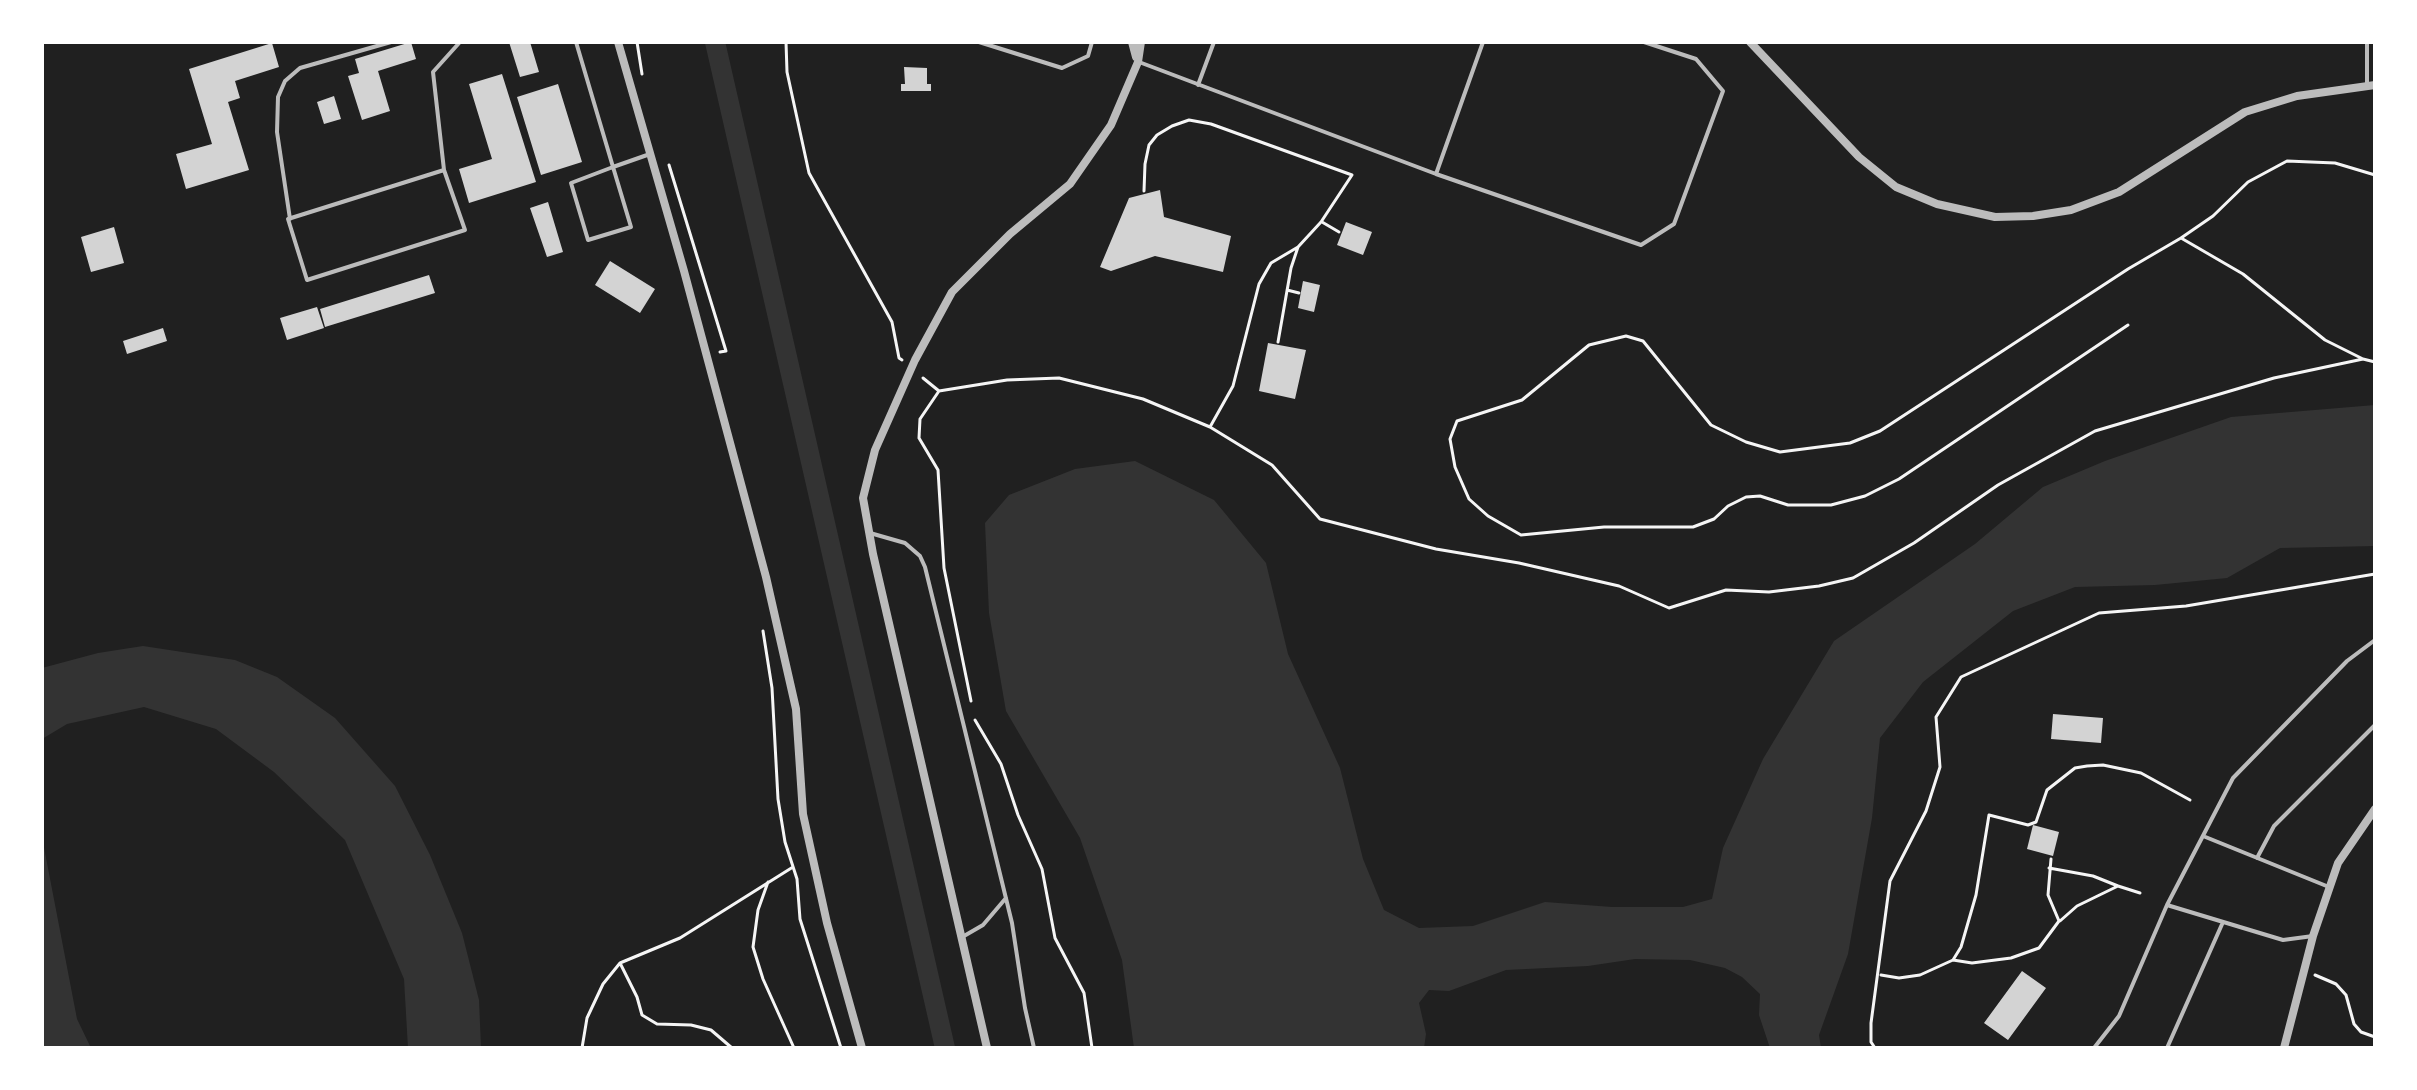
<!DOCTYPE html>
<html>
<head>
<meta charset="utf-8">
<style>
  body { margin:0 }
  #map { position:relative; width:2417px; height:1090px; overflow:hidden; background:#111; font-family:"Golos Text",sans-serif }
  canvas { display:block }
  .frame { position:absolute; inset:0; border:44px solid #fff; pointer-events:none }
</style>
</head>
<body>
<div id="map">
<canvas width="2417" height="1090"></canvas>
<div class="frame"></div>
</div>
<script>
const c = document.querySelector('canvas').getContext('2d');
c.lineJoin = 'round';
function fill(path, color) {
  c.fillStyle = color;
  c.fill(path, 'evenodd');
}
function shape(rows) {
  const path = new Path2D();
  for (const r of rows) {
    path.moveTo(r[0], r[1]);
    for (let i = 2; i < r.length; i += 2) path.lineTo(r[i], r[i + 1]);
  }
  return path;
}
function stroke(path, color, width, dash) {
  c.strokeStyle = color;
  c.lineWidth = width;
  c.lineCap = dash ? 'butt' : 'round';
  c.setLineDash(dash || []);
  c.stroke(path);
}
fill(shape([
  [42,42,2375,42,2375,1048,42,1048]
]), '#202020');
fill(shape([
  [2375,405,2375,546,2280,548,2227,578,2155,585,2075,587,2013,611,1923,682,1880,738,1872,818,1848,954,1819,1035,1821,1048,1770,1048,1759,1015,1760,994,1742,977,1725,968,1690,960,1635,959,1588,966,1506,970,1449,991,1429,990,1419,1003,1426,1034,1424,1048,1134,1048,1122,960,1080,838,1006,711,989,613,985,523,1009,495,1075,469,1135,461,1214,500,1266,563,1288,654,1340,768,1363,859,1384,910,1419,928,1473,926,1545,902,1612,907,1683,907,1712,899,1723,848,1763,759,1834,641,1975,544,2043,487,2105,461,2231,417],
  [143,646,235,660,277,677,335,718,395,786,430,855,462,933,479,1000,481,1048,408,1048,404,979,345,840,274,772,216,729,144,707,67,724,42,739,42,668,98,653],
  [42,837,77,1019,91,1048,42,1048]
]), '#333');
stroke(shape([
  [715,42,945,1048]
]), '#333', 20);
fill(shape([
  [411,42,416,59,378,71,390,111,362,120,348,76,359,73,355,59],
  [509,42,530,42,539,72,520,77],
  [272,43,279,67,235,81,240,98,228,102,249,170,186,189,176,154,212,144,189,69],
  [904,67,927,68,927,84,931,84,931,91,901,91,901,84,905,84],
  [502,74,536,182,469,203,459,169,492,159,469,84],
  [558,84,582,162,541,175,517,97],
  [334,96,341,119,324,124,317,102],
  [1160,190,1164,217,1231,236,1223,272,1155,256,1111,271,1100,267,1129,198],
  [548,202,563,252,547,257,530,208],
  [1346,222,1372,232,1363,255,1337,245],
  [114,227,124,263,91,272,81,237],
  [610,261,655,289,640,313,595,285],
  [429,275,435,293,325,327,320,309],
  [1303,281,1320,285,1314,312,1298,308],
  [317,307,324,328,287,340,280,318],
  [163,328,167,341,127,354,123,341],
  [1268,343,1306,350,1295,399,1259,391],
  [2053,714,2103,718,2101,743,2051,739],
  [2033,825,2059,832,2053,856,2027,849],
  [2022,971,2046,988,2008,1040,1984,1023]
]), '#d3d3d3');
stroke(shape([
  [637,42,642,74],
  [786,42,787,72,809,173,892,322,899,358,902,360],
  [669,165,726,351,720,352],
  [1144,191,1145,164,1149,145,1157,135,1172,126,1189,120,1211,124,1352,175,1321,222,1298,247,1271,263,1259,284,1233,386,1210,427],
  [1322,222,1339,232],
  [2181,238,2213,216,2248,182,2287,161,2335,163,2375,175],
  [1287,290,1299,293],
  [2128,325,1899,479,1865,496,1831,505,1788,505,1760,496,1746,497,1728,506,1714,519,1693,527,1604,527,1521,535,1488,516,1469,499,1455,467,1450,439,1457,421,1522,400,1589,345,1626,336,1643,341,1711,425,1746,442,1780,452,1850,443,1880,431,2128,269,2181,238,2243,274,2325,340,2363,359],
  [1278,342,1291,268,1298,247],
  [923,378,939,391,1007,380,1059,378,1143,399,1210,427,1272,465,1320,519,1436,549,1519,563,1619,586,1669,608,1726,590,1769,592,1819,586,1853,578,1914,543,1998,485,2095,431,2274,378,2363,359,2375,362],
  [939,391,920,419,919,438,938,470,944,568,971,701],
  [763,631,772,688,778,799,785,842,797,879,800,919,841,1048],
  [975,720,1001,764,1018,815,1042,869,1055,938,1084,993,1092,1048],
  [2049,868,2093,876,2118,886],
  [768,882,758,910,753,947,763,979,794,1048],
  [2060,921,2077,906,2118,886,2140,893],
  [1953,960,1972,963,2011,958,2039,948,2059,921,2048,895,2051,859],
  [1881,975,1899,978,1920,975,1953,960,1961,947,1976,895,1989,815,2028,825,2036,822,2047,790,2075,768,2087,766,2103,765,2141,773,2190,800],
  [2315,975,2336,984,2346,995,2354,1024,2361,1032,2375,1037],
  [582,1048,587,1018,603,984,620,963],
  [732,1048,711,1030,691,1025,657,1024,642,1015,637,997,620,963,680,938,793,867],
  [1875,1048,1871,1042,1871,1023,1890,881,1926,811,1940,767,1936,717,1961,677,2099,613,2186,606,2375,574]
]), '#f5f5f5', 3);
stroke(shape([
  [576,42,613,167,631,227,588,240,571,183,613,167,650,154],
  [979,42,1062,68,1088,56,1092,42],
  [1139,62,1436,174,1483,42],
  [1198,85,1214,42],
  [2367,85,2367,42],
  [444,170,288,219,307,280,465,230,444,170,433,72,460,42],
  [1436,174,1641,245,1674,224,1723,91,1696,59,1644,42],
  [290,219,277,132,278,97,285,81,300,68,391,42],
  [870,533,905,543,920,556,925,567,1012,923,1025,1008,1034,1048],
  [2203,836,2329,887],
  [2257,858,2274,826,2375,725],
  [964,936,983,925,1006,898],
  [2313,936,2283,940,2167,905,2233,778,2347,661,2375,640],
  [2094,1048,2119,1016,2167,905],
  [2167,1048,2223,922]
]), '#bcbcbc', 4);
stroke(shape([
  [618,42,684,271,766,577,796,709,803,814,827,923,862,1048],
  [1132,42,1136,57],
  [1750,42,1859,157,1896,187,1937,204,1995,217,2033,216,2071,210,2119,192,2245,112,2297,96,2375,85],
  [987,1048,873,554,863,498,875,450,915,360,952,292,1010,234,1070,184,1111,125,1138,62,1141,42],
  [2284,1048,2313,936,2338,863,2375,809]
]), '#bcbcbc', 8);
</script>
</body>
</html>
